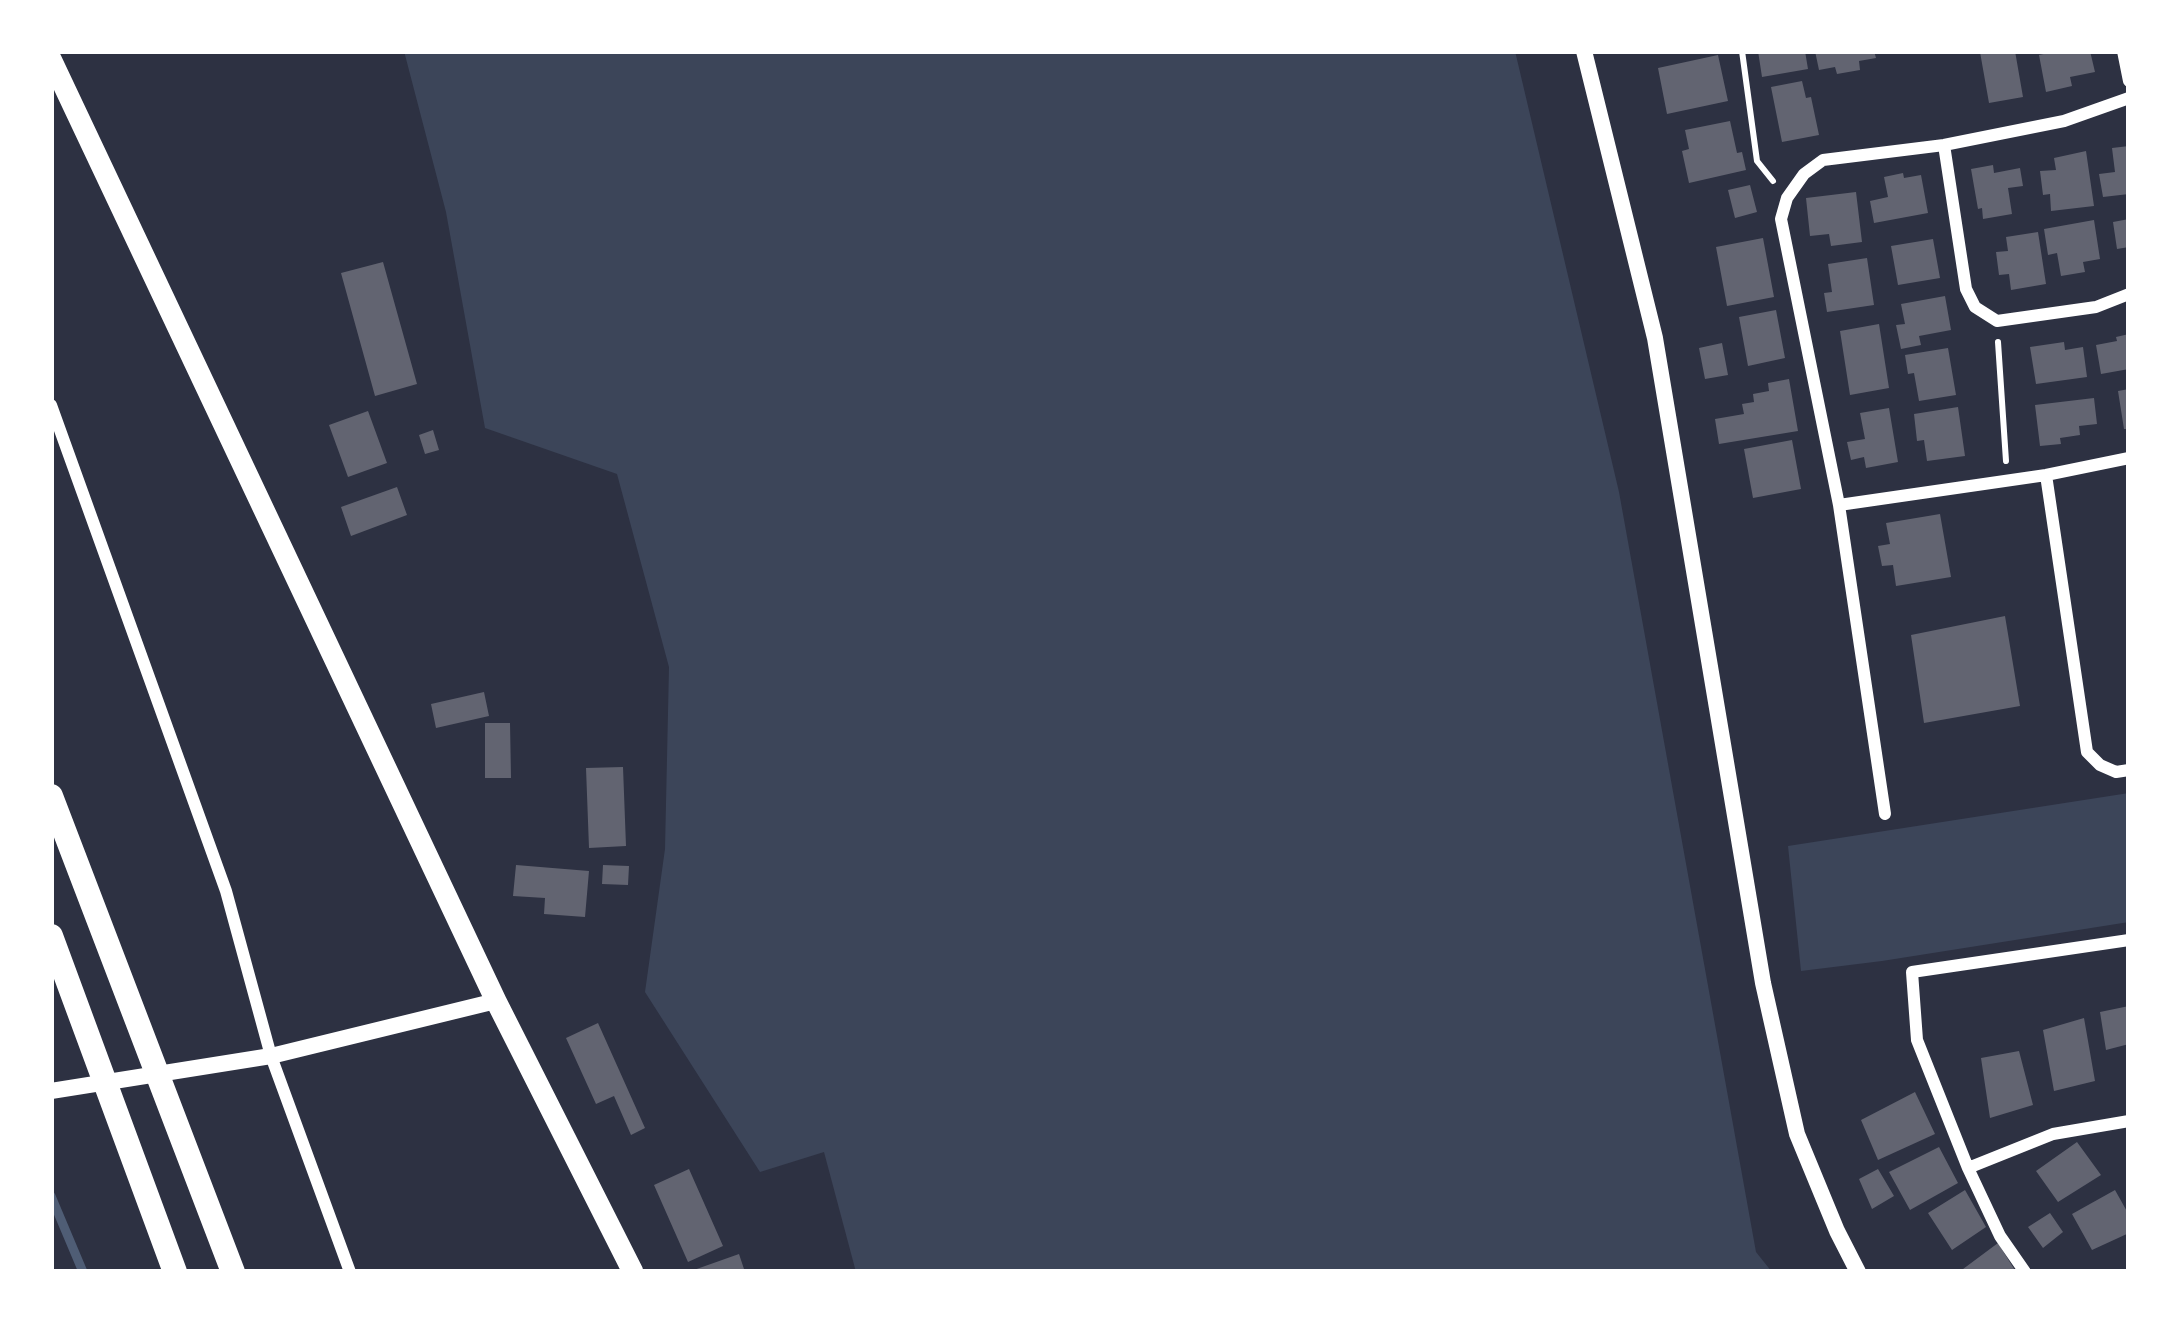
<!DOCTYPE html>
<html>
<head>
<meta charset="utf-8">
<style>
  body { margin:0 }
  #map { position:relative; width:2180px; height:1323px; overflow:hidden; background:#2d3142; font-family:"Fira Sans Condensed",sans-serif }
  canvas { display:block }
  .frame { position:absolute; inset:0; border:54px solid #fff; pointer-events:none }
</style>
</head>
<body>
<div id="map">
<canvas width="2180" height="1323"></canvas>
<div class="frame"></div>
</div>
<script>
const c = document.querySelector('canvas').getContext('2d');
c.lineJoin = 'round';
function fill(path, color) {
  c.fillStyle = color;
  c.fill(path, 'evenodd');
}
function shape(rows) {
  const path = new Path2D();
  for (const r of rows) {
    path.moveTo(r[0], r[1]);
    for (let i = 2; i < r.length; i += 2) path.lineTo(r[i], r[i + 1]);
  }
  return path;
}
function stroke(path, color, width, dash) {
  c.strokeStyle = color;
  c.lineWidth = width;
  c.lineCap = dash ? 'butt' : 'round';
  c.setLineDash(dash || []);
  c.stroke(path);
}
fill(shape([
  [404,51,1515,51,1619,492,1756,1252,1772,1272,856,1272,824,1152,760,1172,645,992,665,849,669,667,617,474,485,428,446,212],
  [2129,793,2129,922,1882,961,1801,971,1788,846]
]), '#3c4559');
stroke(shape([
  [51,1196,83,1272]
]), '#4f5d75', 9);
fill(shape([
  [1758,51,1805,51,1808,69,1762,77],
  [1815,51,1874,51,1876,58,1859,61,1860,70,1837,74,1835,67,1819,70],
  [2015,51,2023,97,1989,103,1980,52],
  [2057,51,2090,51,2095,72,2070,77,2072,86,2046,92,2039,55],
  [1718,55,1728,101,1667,114,1658,68],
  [1802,81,1806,98,1811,97,1819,135,1782,142,1771,87],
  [1730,121,1737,153,1742,152,1746,170,1689,183,1682,151,1689,149,1685,130],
  [2129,146,2129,194,2103,197,2099,174,2115,172,2112,148],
  [2086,151,2094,206,2051,211,2050,194,2043,195,2040,171,2056,170,2054,158],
  [1993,165,1994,173,2020,168,2023,186,2008,188,2012,214,1983,219,1982,208,1978,209,1971,169],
  [1903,173,1904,178,1921,175,1928,213,1874,223,1870,201,1888,197,1884,177],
  [1750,185,1757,212,1735,218,1728,190],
  [1856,192,1862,242,1831,246,1829,234,1810,236,1806,198],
  [2129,219,2129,247,2117,249,2113,222],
  [2094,220,2100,259,2083,262,2085,272,2061,276,2057,253,2048,255,2044,229],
  [2038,232,2046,284,2011,290,2009,274,1999,275,1996,252,2008,251,2006,237],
  [1763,238,1774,297,1727,306,1716,247],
  [1933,239,1940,278,1898,285,1891,246],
  [1867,258,1874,305,1827,312,1824,293,1832,292,1828,264],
  [383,262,417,384,375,396,341,273],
  [1945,296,1951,330,1919,336,1921,345,1901,349,1896,325,1905,324,1901,304],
  [1776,310,1785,358,1748,366,1739,317],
  [1879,324,1889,388,1850,395,1840,331],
  [2129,334,2129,369,2101,374,2096,345,2117,341,2116,337],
  [2064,342,2065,350,2083,347,2087,377,2036,384,2030,347],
  [1722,343,1728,375,1705,379,1699,348],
  [1948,348,1956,395,1919,401,1914,373,1908,374,1905,355],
  [1789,379,1798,431,1719,444,1715,419,1744,414,1742,404,1754,402,1753,394,1769,391,1768,383],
  [2129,389,2129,429,2124,429,2118,391],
  [2094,398,2097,424,2079,426,2080,435,2060,438,2061,444,2040,446,2035,405],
  [1958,407,1965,456,1927,461,1924,440,1917,441,1914,414],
  [1889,408,1898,462,1866,468,1864,457,1851,460,1847,442,1865,439,1860,413],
  [368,411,387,463,348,477,329,425],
  [433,430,439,450,425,454,419,435],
  [1792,440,1801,489,1753,498,1744,449],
  [397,487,407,515,351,536,341,507],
  [1940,514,1951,577,1896,586,1893,565,1882,566,1878,546,1890,544,1886,523],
  [2005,616,2020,706,1924,723,1911,635],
  [484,692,489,716,436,728,431,704],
  [485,723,510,723,511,778,485,778],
  [623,767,626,846,589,848,586,768],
  [516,865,589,871,585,917,544,914,545,898,513,896],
  [603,865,629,866,628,885,602,884],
  [2129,1006,2129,1044,2106,1050,2100,1012],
  [2084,1018,2095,1081,2054,1091,2043,1030],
  [598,1023,645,1128,631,1135,614,1096,596,1104,566,1038],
  [2019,1051,2033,1105,1990,1118,1981,1058],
  [1915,1092,1935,1134,1878,1160,1861,1120],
  [2077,1142,2101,1175,2058,1202,2036,1171],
  [1939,1147,1958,1183,1910,1210,1889,1172],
  [689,1169,723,1246,688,1262,654,1185],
  [1878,1169,1894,1196,1872,1209,1859,1179],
  [1965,1190,1986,1227,1952,1250,1928,1213],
  [2115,1190,2129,1215,2129,1233,2092,1250,2072,1214],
  [2050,1213,2063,1232,2043,1248,2028,1227],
  [1998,1243,2016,1272,1959,1272],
  [739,1254,745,1272,691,1272,691,1271]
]), '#626471');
stroke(shape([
  [1742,51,1757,161,1773,181],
  [1998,342,2006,461]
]), '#fff', 6);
stroke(shape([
  [2123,51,2129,81],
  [1944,145,1966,289,1975,307,1997,321,2096,307,2129,294],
  [51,405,226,891,271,1056,350,1272],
  [2046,475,2087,752,2100,765,2116,772,2129,770],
  [1839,505,2046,475,2129,458],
  [1885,814,1839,505,1781,219,1787,198,1804,174,1823,160,1944,145,2064,121,2129,98],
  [1968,1168,2053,1134,2129,1121],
  [2025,1272,2000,1236,1968,1168,1917,1040,1912,972,2129,940]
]), '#fff', 12);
stroke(shape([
  [1584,51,1655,338,1763,983,1797,1134,1837,1231,1858,1272],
  [51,1091,271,1056,496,1001]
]), '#fff', 16);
stroke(shape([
  [51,59,496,1001,633,1272]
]), '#fff', 21);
stroke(shape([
  [51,796,233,1272],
  [51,936,175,1272]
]), '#fff', 24);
</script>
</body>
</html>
